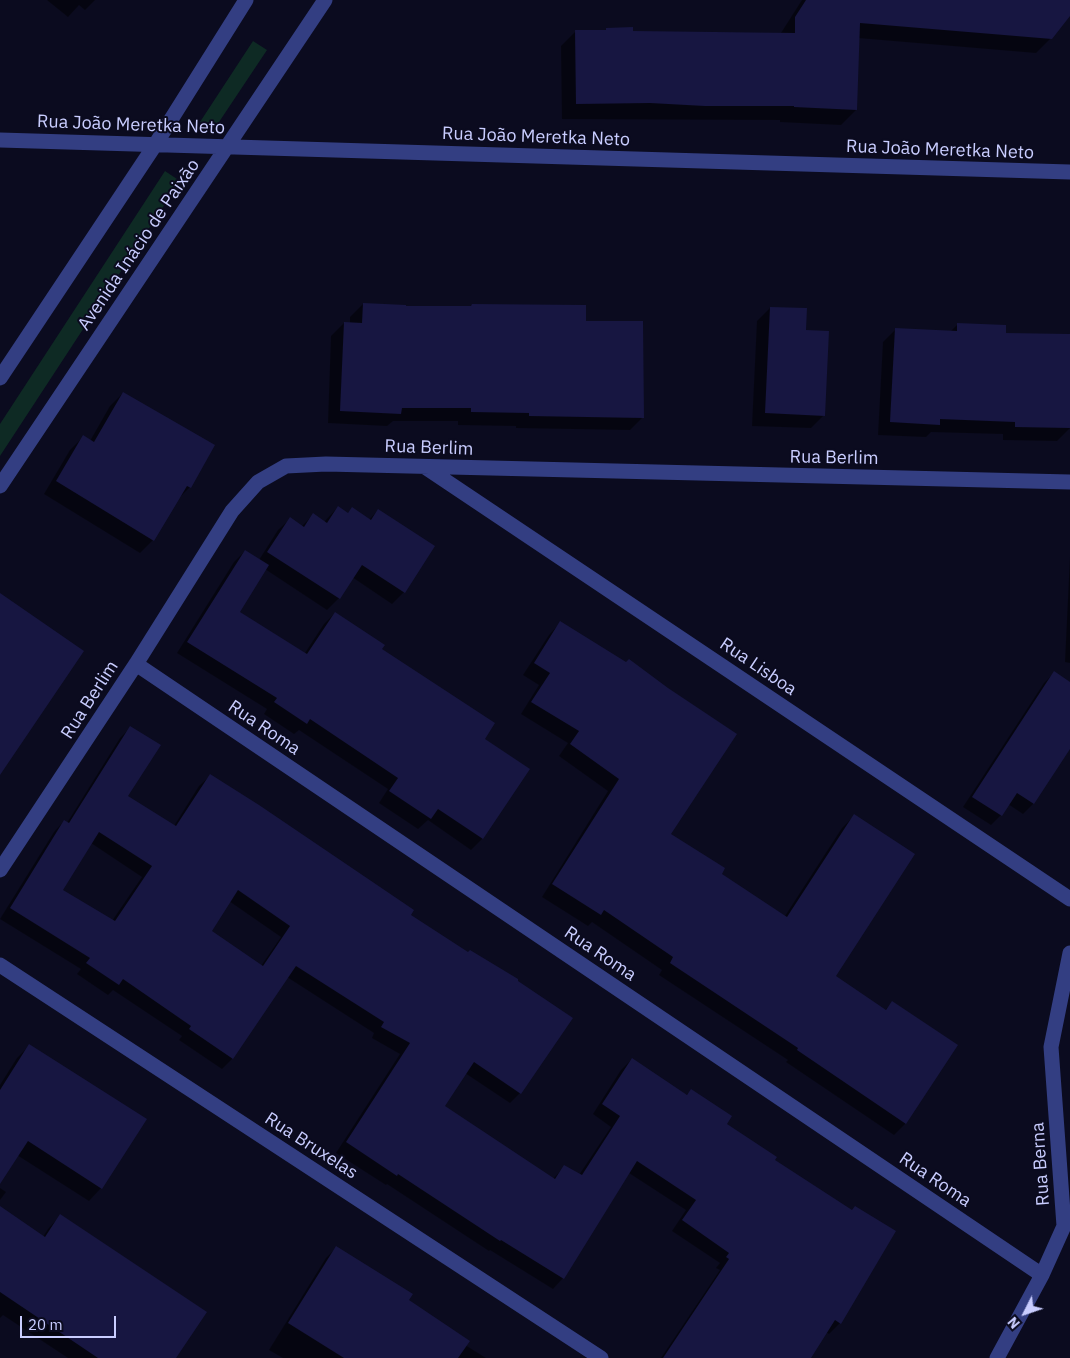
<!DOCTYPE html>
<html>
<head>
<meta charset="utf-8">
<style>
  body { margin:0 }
  #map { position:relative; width:1070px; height:1358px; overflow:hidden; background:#0b0b1f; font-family:"IBM Plex Sans",sans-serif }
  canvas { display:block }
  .north { position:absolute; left:1000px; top:1288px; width:50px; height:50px; -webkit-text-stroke:4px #0b0b1f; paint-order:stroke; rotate:229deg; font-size:14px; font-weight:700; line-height:20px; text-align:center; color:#c9cdff }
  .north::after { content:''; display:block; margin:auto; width:18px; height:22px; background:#c9cdff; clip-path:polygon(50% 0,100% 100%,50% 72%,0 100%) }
  .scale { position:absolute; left:20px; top:1316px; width:96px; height:22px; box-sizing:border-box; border:2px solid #c9cdff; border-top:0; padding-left:6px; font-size:15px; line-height:18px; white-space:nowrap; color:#c9cdff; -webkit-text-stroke:4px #0b0b1f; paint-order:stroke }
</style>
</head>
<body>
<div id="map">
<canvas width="1070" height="1358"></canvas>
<div class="north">N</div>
<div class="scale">20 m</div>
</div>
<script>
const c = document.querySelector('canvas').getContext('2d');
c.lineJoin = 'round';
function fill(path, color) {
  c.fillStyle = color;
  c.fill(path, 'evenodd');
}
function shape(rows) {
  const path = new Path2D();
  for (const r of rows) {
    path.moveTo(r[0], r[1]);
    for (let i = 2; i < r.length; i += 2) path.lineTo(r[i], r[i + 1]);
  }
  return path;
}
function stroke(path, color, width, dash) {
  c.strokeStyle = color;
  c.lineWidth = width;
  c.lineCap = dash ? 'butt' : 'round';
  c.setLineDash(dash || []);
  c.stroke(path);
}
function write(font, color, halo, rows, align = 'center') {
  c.font = font + ' "IBM Plex Sans",sans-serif';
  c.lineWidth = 4;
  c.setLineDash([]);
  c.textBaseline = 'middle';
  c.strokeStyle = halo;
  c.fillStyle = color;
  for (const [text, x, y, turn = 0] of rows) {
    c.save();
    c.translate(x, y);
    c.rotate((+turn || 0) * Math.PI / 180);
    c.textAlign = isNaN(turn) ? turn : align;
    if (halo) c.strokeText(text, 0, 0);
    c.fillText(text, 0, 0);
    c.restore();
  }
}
fill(shape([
  [253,41,267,50,213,131,200,122],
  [165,171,180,181,0,456,0,424]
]), '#0e2a24');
fill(shape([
  [47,0,95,0,85,10,79,5,68,17],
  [802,0,1070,0,1070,14,1051,38,1036,53,858,38,856,110,841,125,780,122,780,120,562,119,561,46,576,31,604,31,607,29,632,32,781,33],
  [363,304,404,308,469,307,472,305,585,322,643,417,630,430,516,428,516,426,458,425,458,421,393,421,387,426,328,423,331,336,344,323,350,323,350,317],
  [770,308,805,332,824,415,811,428,752,426,757,321],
  [958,324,1004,334,1070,336,1070,428,1057,441,1003,440,1003,434,931,432,926,437,878,435,883,342,896,329,950,332],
  [123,393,190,487,177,500,153,540,140,553,44,494,70,450,83,437,90,441,110,406],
  [338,507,347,514,352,509,369,520,378,510,433,546,404,592,392,604,352,577,339,598,327,610,265,569,239,612,305,653,324,624,335,613,380,650,483,739,528,769,482,839,471,850,428,820,418,829,379,803,388,789,299,730,294,734,264,714,267,709,177,653,234,562,245,551,259,560,278,530,290,519,301,527,313,515,324,522],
  [1070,557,1070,663,1065,662],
  [560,623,669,834,720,874,785,916,842,828,854,816,835,976,885,1010,892,1003,906,1123,894,1135,786,1062,788,1060,659,975,662,970,592,922,588,926,542,897,608,791,559,756,568,743,521,714,539,685,523,675,549,635],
  [1054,673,1070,684,1070,747,1033,804,1023,814,1008,804,1001,815,991,825,963,807,1044,683],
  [130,728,127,797,174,826,199,786,210,776,409,915,520,1093,510,1103,465,1073,443,1106,553,1179,565,1166,579,1175,611,1127,593,1114,621,1070,632,1059,686,1095,692,1090,725,1124,773,1161,852,1211,894,1231,840,1323,829,1334,826,1332,809,1358,661,1358,720,1270,716,1268,720,1263,672,1231,686,1210,629,1173,563,1278,553,1289,490,1250,489,1251,387,1184,386,1185,336,1153,400,1054,372,1038,374,1033,287,977,232,1059,222,1069,179,1040,182,1036,113,990,108,995,77,974,81,969,0,919,54,832,64,821,67,823,120,738],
  [91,843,142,877,112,921,61,890],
  [229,901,281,937,261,966,210,931],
  [30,1045,101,1188,89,1201,17,1155,0,1182,0,1085,17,1058],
  [0,1188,6,1192,0,1200],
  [0,1208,43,1237,48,1229,60,1216,175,1358,68,1358,3,1315,0,1318],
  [336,1248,408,1300,465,1345,486,1358,283,1358,269,1350,326,1258]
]), '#0007');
fill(shape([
  [806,0,1070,0,1070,16,1052,39,860,23,857,110,794,107,794,106,705,106,650,103,576,104,575,30,606,30,606,28,633,27,633,31,795,33,795,17],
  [363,303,406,305,406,306,471,306,472,304,586,305,586,321,643,321,644,418,529,416,529,413,471,412,471,408,402,408,401,414,340,411,344,322,362,323],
  [770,307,807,308,806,330,829,331,825,416,765,413],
  [957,323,1006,325,1006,333,1070,334,1070,428,1015,427,1015,422,940,419,940,425,890,422,895,328,957,331],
  [123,392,215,445,191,488,187,486,154,541,56,481,83,435,94,442],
  [338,506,348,513,352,507,371,520,378,509,435,546,405,593,362,565,340,599,267,552,290,517,304,527,313,513,327,523],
  [245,550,269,565,240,612,307,654,335,612,385,645,382,649,495,723,485,739,530,769,483,839,438,809,431,819,389,791,398,778,310,719,307,724,274,702,277,698,187,642],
  [0,593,84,651,0,775],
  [560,621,626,662,629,659,668,688,737,734,671,834,725,868,722,874,787,917,854,814,915,854,836,976,886,1010,892,1001,958,1045,906,1124,797,1050,798,1048,670,963,673,957,604,910,601,915,552,884,619,779,570,744,579,731,531,702,550,673,534,663],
  [1054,671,1070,682,1070,749,1034,804,1017,793,1002,816,972,797],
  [130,726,161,745,128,796,176,826,210,774,259,805,414,910,411,915,468,952,470,950,518,979,518,981,573,1018,521,1094,474,1062,445,1106,555,1179,564,1165,582,1175,620,1116,602,1104,632,1058,687,1095,691,1089,732,1116,727,1124,777,1157,775,1160,852,1210,855,1206,896,1231,841,1324,835,1320,811,1358,663,1358,729,1259,726,1257,729,1253,682,1220,696,1200,637,1161,564,1279,501,1240,500,1241,398,1174,397,1176,346,1142,410,1043,381,1027,384,1022,296,966,233,1059,189,1029,191,1026,123,979,119,985,86,963,90,958,10,908,64,820,69,823],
  [99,832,152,866,115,921,63,890],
  [238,890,290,926,263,966,212,931],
  [29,1044,147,1119,102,1189,28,1141,0,1184,0,1090],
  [0,1206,45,1237,60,1214,207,1312,176,1358,98,1358,0,1292],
  [336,1246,413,1294,409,1300,470,1341,458,1358,344,1358,288,1323]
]), '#171641');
stroke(shape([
  [0,140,1070,172],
  [0,378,155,145,246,0],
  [425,467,1070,899],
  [0,486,325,0],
  [136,664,1042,1275],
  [0,870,136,664,232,511,258,482,286,466,326,464,1070,482],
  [0,965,601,1358],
  [997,1358,1042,1275,1064,1226,1051,1047,1070,953]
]), '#333e82', 15);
write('18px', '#c9cdff', '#0b0b1f', [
  ["Rua João Meretka Neto",131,125,2],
  ["Rua João Meretka Neto",536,137,2],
  ["Rua João Meretka Neto",940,150,2],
  ["Avenida Inácio de Paixão",139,245,-56],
  ["Rua Berlim",429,448,2],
  ["Rua Berlim",834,458,1],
  ["Rua Lisboa",758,667,34],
  ["Rua Berlim",90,700,-57],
  ["Rua Roma",264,728,34],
  ["Rua Roma",600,954,34],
  ["Rua Bruxelas",311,1146,33],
  ["Rua Berna",1041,1164,-94],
  ["Rua Roma",935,1180,34]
]);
</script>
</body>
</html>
